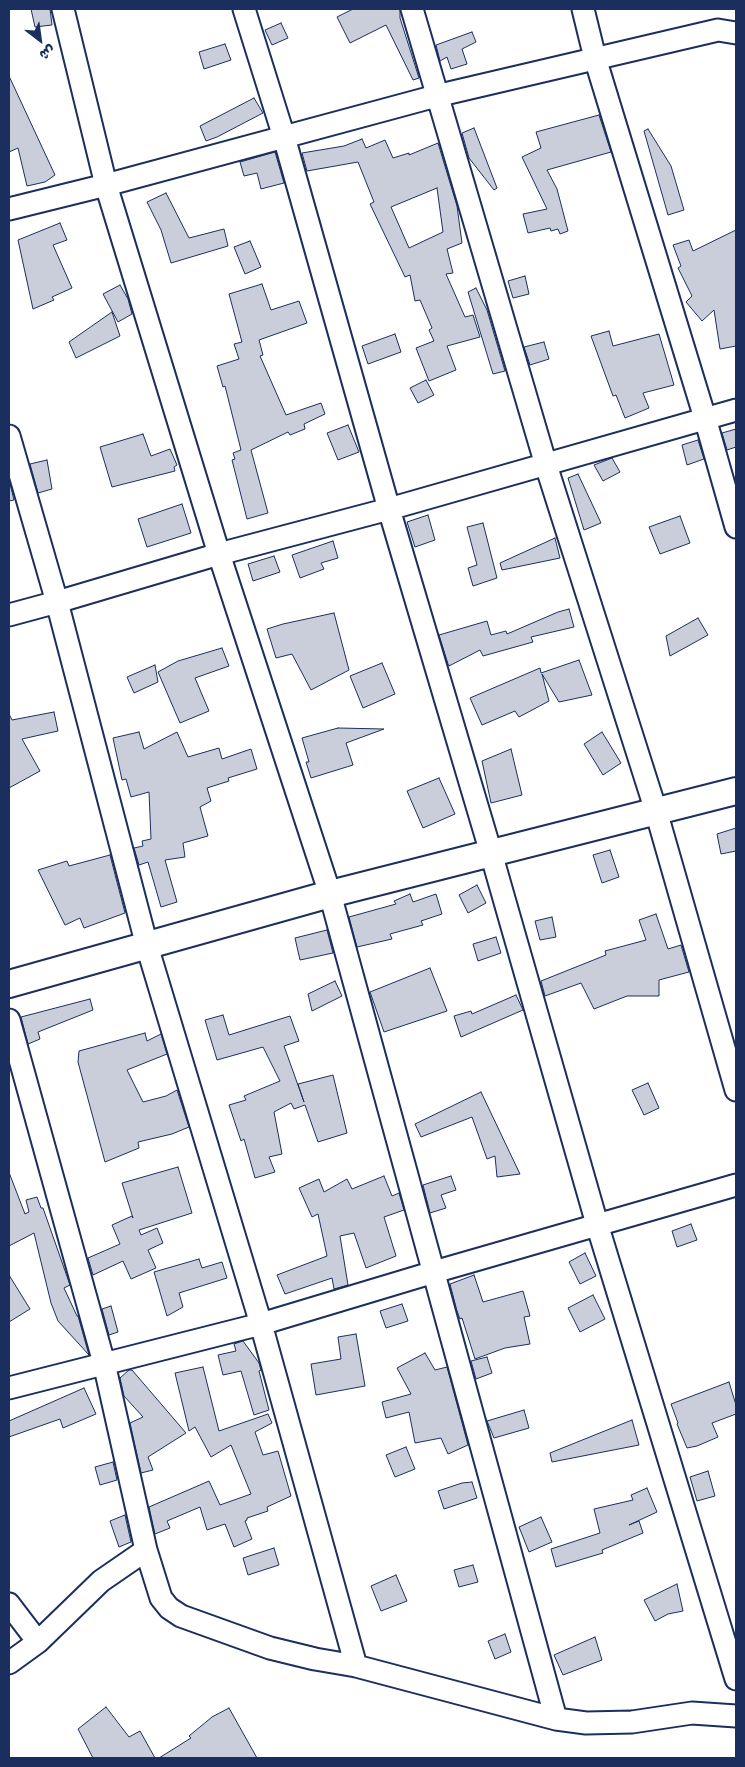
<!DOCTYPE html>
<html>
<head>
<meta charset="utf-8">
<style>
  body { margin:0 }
  #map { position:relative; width:745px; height:1767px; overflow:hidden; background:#fff; font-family:"Patrick Hand","Playpen Sans Arabic",sans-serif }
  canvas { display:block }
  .frame { position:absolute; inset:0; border:10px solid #1b2f5e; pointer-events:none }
  .north { position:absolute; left:15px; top:15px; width:50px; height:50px; -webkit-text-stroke:4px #fff; paint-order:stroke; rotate:150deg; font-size:14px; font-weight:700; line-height:20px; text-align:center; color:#1b2f5e }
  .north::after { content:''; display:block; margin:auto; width:18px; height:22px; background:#1b2f5e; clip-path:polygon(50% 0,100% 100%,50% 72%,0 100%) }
</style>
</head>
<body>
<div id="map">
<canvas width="745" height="1767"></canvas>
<div class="frame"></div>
<div class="north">ش</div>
</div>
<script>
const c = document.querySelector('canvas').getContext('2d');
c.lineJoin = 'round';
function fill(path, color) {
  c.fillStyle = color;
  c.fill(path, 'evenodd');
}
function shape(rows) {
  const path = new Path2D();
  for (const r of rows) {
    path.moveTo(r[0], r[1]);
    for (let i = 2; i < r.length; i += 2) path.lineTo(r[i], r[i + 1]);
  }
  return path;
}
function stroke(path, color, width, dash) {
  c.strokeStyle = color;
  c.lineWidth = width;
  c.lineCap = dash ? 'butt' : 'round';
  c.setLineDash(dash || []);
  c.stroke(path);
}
const building = shape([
  [31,9,50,9,52,25,35,27,31,9],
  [353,9,400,9,400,18,419,78,413,80,386,25,350,43,337,17,353,9],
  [281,23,288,38,272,45,265,30,281,23],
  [472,32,476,42,462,49,467,64,451,69,447,57,440,61,436,45,472,32],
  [225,44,231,60,204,69,199,52,225,44],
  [9,76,55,175,45,182,27,186,18,148,9,152,9,76],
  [254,98,263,113,217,137,206,141,200,126,254,98],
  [599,115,611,152,547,170,557,189,568,231,560,234,558,229,551,231,550,228,528,233,523,214,547,209,522,157,541,148,536,132,599,115],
  [474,128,497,188,494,190,469,158,462,133,474,128],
  [648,129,671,166,684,210,668,215,644,131,648,129],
  [362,139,366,148,385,140,393,158,409,153,409,155,438,143,457,206,462,243,447,249,453,273,446,274,465,317,473,315,480,337,447,346,456,370,429,381,416,348,434,341,429,330,432,328,420,300,415,301,410,275,405,277,370,204,374,202,358,162,307,171,302,153,344,146,362,139],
  [437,188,443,232,409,248,391,207,437,188],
  [275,152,284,183,261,189,257,173,244,176,240,162,275,152],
  [166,193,189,238,224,229,228,246,171,263,161,230,147,202,166,193],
  [60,223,67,240,53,245,72,288,52,297,54,300,33,309,18,240,60,223],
  [736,230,736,346,720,349,714,310,702,321,686,302,692,296,678,268,681,266,673,245,689,240,693,251,736,230],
  [250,241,261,267,245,274,234,247,250,241],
  [525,276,529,294,513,298,508,281,525,276],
  [262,284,271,310,299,301,307,323,259,340,263,355,260,356,286,415,321,403,325,414,304,424,305,429,290,435,288,432,251,450,268,513,247,519,232,460,235,459,233,453,241,450,225,386,223,387,217,366,239,359,234,344,242,342,229,294,262,284],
  [120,285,128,299,132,314,118,322,103,294,120,285],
  [476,288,487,310,505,371,493,374,468,292,476,288],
  [112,312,120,336,76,358,69,342,112,312],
  [609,331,613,346,659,334,674,385,643,393,649,408,625,418,616,395,613,396,591,336,609,331],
  [395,334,401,352,368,364,362,346,395,334],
  [544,342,549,359,530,365,524,347,544,342],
  [426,380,434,395,418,403,410,388,426,380],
  [348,425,359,452,338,460,327,433,348,425],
  [736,429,736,447,727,450,722,433,736,429],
  [143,434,151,456,170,449,177,465,174,467,175,471,112,487,100,447,143,434],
  [698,440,704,459,687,465,682,445,698,440],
  [612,458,620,472,603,481,594,465,612,458],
  [47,460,52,489,38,493,30,464,47,460],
  [578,474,601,523,584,530,568,478,578,474],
  [9,480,14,500,9,501,9,480],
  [182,504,191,533,147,547,138,519,182,504],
  [428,515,435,540,415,547,407,522,428,515],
  [680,516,690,543,660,554,649,527,680,516],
  [483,523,497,578,473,586,468,568,477,565,467,527,483,523],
  [555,538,560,558,502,570,500,563,555,538],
  [333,541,338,558,321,563,324,569,300,578,292,555,333,541],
  [274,556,280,572,253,581,248,564,274,556],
  [569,609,574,627,531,637,533,642,483,656,480,650,449,666,448,664,439,635,487,621,491,635,506,631,507,634,558,612,569,609],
  [334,613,349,670,311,690,292,654,276,658,267,629,283,624,334,613],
  [698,618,708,635,670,656,666,636,698,618],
  [222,648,229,666,195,678,209,711,180,723,158,672,178,661,222,648],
  [579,660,592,695,559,702,542,674,549,701,519,717,515,711,482,725,470,698,540,668,541,673,579,660],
  [382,663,395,694,363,708,350,676,382,663],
  [155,665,158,682,134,693,127,677,155,665],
  [54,712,58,731,22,739,40,771,9,788,9,714,12,720,54,712],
  [338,728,384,729,346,743,353,765,311,778,306,762,309,762,302,738,338,728],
  [139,732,144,749,177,732,188,757,219,748,222,759,251,749,257,769,228,778,229,781,207,788,211,801,200,807,208,836,183,843,185,857,165,860,177,902,161,907,148,862,139,865,134,848,143,846,142,841,151,839,149,792,131,797,126,779,122,780,113,738,139,732],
  [602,732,621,763,603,775,584,744,602,732],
  [511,749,522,795,491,803,482,761,511,749],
  [439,778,455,814,423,828,407,791,439,778],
  [736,828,736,851,721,854,717,834,736,828],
  [610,850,619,877,602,883,593,855,610,850],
  [110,855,125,913,84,928,80,918,65,925,38,870,67,861,69,866,110,855],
  [477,885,486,903,468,913,459,895,477,885],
  [410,894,413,902,436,894,442,914,421,921,423,925,390,934,392,939,357,947,349,917,396,904,394,901,410,894],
  [656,914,668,949,681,945,689,972,659,980,659,996,627,996,594,1009,581,983,545,996,541,981,606,955,605,951,646,940,639,920,656,914],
  [552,917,556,937,540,940,535,921,552,917],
  [327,930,333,953,300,960,295,938,327,930],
  [496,937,501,953,478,961,473,944,496,937],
  [430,968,447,1011,384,1032,370,992,430,968],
  [335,981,342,996,312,1011,308,994,335,981],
  [516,995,523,1010,461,1037,454,1016,471,1011,472,1014,516,995],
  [90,999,93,1010,38,1032,40,1039,28,1044,21,1017,90,999],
  [223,1015,229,1035,290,1016,299,1041,284,1046,304,1102,298,1084,333,1075,347,1133,318,1142,305,1105,294,1109,291,1103,274,1112,282,1154,269,1157,275,1172,255,1178,244,1139,241,1141,229,1105,246,1100,244,1096,280,1081,263,1047,217,1060,205,1020,223,1015],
  [145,1033,147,1041,161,1034,167,1054,127,1070,143,1102,166,1096,177,1090,189,1127,172,1134,138,1142,139,1148,105,1162,78,1062,79,1051,145,1033],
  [648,1083,659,1108,644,1115,632,1090,648,1083],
  [481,1092,509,1151,520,1174,497,1177,495,1156,487,1159,472,1117,421,1137,415,1124,481,1092],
  [178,1167,192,1213,139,1230,141,1235,157,1228,163,1243,148,1250,156,1268,131,1279,123,1261,93,1275,88,1258,120,1244,112,1225,132,1216,133,1218,122,1183,178,1167],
  [10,1175,25,1214,29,1212,26,1200,37,1197,41,1208,43,1208,70,1285,64,1288,77,1316,78,1316,89,1355,58,1321,51,1303,34,1233,9,1246,9,1176,10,1175],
  [384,1176,392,1196,399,1193,404,1210,384,1217,396,1256,366,1268,354,1233,340,1236,348,1285,334,1289,332,1278,285,1294,277,1275,327,1256,318,1214,312,1217,299,1188,319,1179,324,1192,347,1179,352,1189,384,1176],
  [451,1176,456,1190,441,1195,446,1208,430,1213,423,1185,451,1176],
  [691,1224,697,1240,677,1247,672,1231,691,1224],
  [585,1253,596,1276,580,1284,569,1262,585,1253],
  [199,1259,202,1268,222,1262,227,1278,179,1293,183,1307,167,1316,154,1272,199,1259],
  [9,1275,30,1309,9,1322,9,1275],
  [474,1275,483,1302,523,1291,530,1316,524,1317,530,1344,505,1348,475,1359,462,1318,460,1319,457,1311,450,1284,474,1275],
  [593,1295,605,1319,580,1332,568,1308,593,1295],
  [402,1304,408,1321,386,1328,380,1311,402,1304],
  [111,1306,118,1332,109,1335,102,1309,111,1306],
  [356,1334,365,1386,316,1395,311,1364,341,1359,338,1337,356,1334],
  [243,1341,259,1363,261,1370,259,1371,269,1410,254,1415,241,1371,223,1375,218,1355,236,1351,234,1344,243,1341],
  [425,1353,435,1370,447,1367,468,1445,448,1454,441,1438,415,1443,409,1412,386,1418,382,1402,411,1394,397,1368,425,1353],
  [487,1357,492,1373,476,1379,471,1361,487,1357],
  [203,1367,219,1431,268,1414,272,1423,255,1432,263,1455,278,1451,291,1496,267,1507,268,1511,247,1518,247,1520,245,1521,252,1539,234,1547,225,1524,207,1530,200,1507,167,1521,170,1528,155,1534,149,1507,209,1481,220,1505,251,1494,231,1445,211,1457,195,1427,189,1431,175,1373,203,1367],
  [129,1370,132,1370,186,1433,148,1457,153,1470,141,1473,130,1423,143,1417,124,1396,120,1378,129,1370],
  [729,1382,736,1405,736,1414,712,1423,718,1437,697,1446,687,1448,677,1424,678,1423,671,1404,729,1382],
  [84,1388,96,1414,63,1428,60,1419,9,1437,9,1421,84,1388],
  [524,1410,529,1428,494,1438,487,1421,524,1410],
  [632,1420,639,1445,552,1462,550,1453,632,1420],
  [406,1447,415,1469,395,1477,386,1455,406,1447],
  [113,1462,117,1480,100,1485,95,1467,113,1462],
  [708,1471,715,1496,697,1501,690,1477,708,1471],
  [472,1482,477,1498,444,1509,438,1491,462,1483,472,1482],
  [647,1488,657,1512,629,1525,639,1521,643,1533,602,1550,603,1553,556,1567,551,1549,600,1533,594,1509,633,1500,631,1495,647,1488],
  [125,1515,131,1542,119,1547,110,1521,125,1515],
  [541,1517,552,1542,529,1552,519,1527,541,1517],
  [274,1548,279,1565,248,1575,243,1558,274,1548],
  [473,1565,478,1582,459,1587,454,1570,473,1565],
  [396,1575,407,1601,381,1611,371,1586,396,1575],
  [677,1584,683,1611,668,1614,655,1621,644,1600,677,1584],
  [505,1634,511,1652,495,1659,488,1641,505,1634],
  [595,1637,602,1660,563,1675,554,1655,595,1637],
  [106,1707,129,1737,140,1731,155,1758,93,1758,78,1729,106,1707],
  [229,1708,257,1758,159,1758,191,1738,189,1736,212,1717,229,1708]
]);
fill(building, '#caceda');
stroke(building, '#1b2f5e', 1);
const minor = shape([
  [63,9,106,185,219,554,330,894,556,1719],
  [244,9,284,137,389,509,491,853,597,1224,736,1679],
  [412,9,546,465,656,811,736,1090],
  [583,9,595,58,705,418,736,527],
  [9,209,106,185,436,96,718,30,736,33],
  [9,436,57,602,147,946,261,1324,356,1666],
  [9,615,57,602,219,554,389,509,736,410],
  [9,1020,104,1363,146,1550,161,1598,169,1608,181,1616,270,1648,315,1659,356,1666,556,1719,586,1723,632,1722,692,1713,736,1716],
  [9,1388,261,1324,434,1272,736,1185],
  [9,1604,38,1642],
  [9,1663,38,1642,101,1581,146,1550]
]);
const tertiary = shape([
  [9,984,330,894,736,791]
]);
stroke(minor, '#1b2f5e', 25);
stroke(tertiary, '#1b2f5e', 30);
stroke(minor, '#fff', 21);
stroke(tertiary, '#fff', 26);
</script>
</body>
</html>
